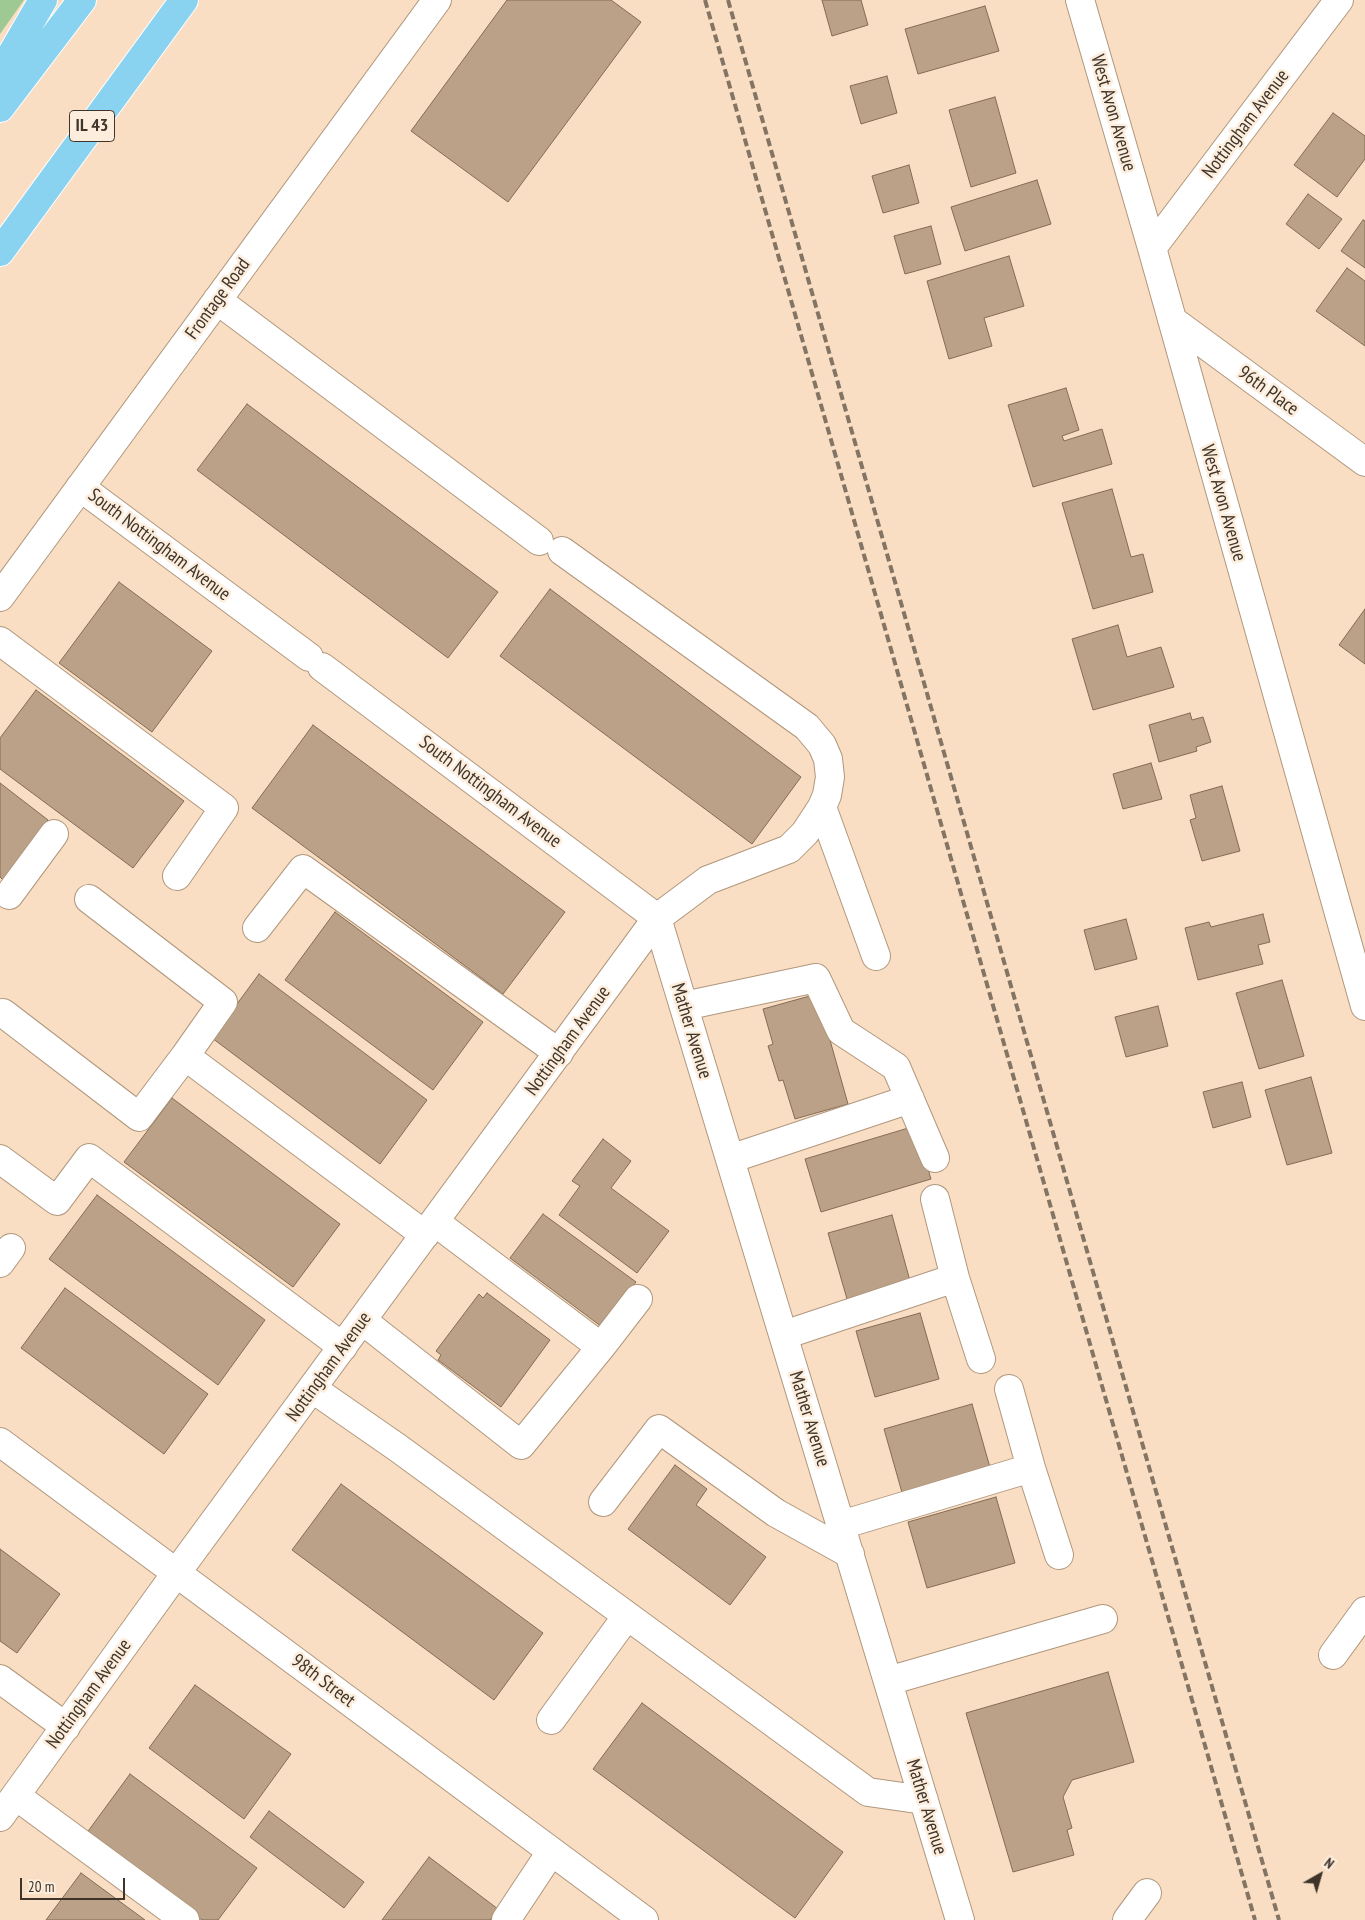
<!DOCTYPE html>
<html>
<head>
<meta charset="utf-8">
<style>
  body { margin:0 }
  #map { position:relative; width:1365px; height:1920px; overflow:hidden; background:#f9dec3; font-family:"PT Sans Narrow",sans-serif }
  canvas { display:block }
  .north { position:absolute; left:1295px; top:1850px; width:50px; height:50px; -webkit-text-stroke:4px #fdeddd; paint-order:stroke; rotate:38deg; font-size:14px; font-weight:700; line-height:20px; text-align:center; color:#3e3429 }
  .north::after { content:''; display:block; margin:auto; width:18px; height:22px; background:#3e3429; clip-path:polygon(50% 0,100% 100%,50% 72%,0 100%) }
  .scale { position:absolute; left:20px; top:1878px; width:105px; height:22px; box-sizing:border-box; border:2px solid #3e3429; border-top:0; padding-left:6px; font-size:15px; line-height:18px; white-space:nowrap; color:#3e3429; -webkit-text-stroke:4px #fdeddd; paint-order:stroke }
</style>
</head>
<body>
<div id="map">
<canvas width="1365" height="1920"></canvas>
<div class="north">N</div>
<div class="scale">20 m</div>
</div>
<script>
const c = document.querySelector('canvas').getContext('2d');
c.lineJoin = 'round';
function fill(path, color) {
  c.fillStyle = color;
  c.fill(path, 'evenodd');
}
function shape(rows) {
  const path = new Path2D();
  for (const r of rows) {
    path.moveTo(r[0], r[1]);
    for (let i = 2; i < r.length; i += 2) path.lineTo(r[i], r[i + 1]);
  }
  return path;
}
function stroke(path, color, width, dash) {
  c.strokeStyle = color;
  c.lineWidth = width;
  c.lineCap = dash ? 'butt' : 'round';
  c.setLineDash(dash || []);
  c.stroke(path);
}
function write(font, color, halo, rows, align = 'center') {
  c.font = font + ' "PT Sans Narrow",sans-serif';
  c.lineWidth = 5;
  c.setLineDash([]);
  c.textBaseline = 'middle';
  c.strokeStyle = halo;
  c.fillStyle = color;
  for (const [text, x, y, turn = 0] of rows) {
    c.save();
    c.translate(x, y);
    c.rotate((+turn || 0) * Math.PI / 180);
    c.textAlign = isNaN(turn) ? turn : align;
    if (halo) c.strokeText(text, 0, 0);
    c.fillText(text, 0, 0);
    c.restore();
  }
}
fill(shape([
  [0,0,24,0,0,34]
]), '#9fc992');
const building = shape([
  [507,0,611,0,641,22,508,202,411,131,507,0],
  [822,0,861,0,868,25,832,36,822,0],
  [985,6,999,51,918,74,905,29,985,6],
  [887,76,897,113,861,124,850,86,887,76],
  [995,97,1016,173,971,187,949,110,995,97],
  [1333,113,1365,136,1365,159,1337,197,1294,165,1333,113],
  [909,165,919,203,883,213,872,176,909,165],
  [1037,180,1051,224,965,251,951,207,1037,180],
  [1308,194,1342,219,1319,249,1286,224,1308,194],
  [1363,220,1365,221,1365,268,1341,251,1363,220],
  [931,226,941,264,905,274,894,236,931,226],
  [1009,256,1024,306,984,318,992,346,949,359,927,281,1009,256],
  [1347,268,1365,281,1365,346,1316,311,1347,268],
  [1066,388,1079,430,1062,436,1064,441,1102,429,1112,464,1033,487,1008,405,1066,388],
  [247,404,498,592,448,658,197,470,247,404],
  [1112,489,1131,557,1143,554,1153,592,1093,609,1062,503,1112,489],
  [119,582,212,651,152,732,59,663,119,582],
  [550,589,801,777,752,844,500,656,550,589],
  [1365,609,1365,664,1339,645,1365,609],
  [1118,625,1127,657,1161,647,1174,687,1093,710,1072,639,1118,625],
  [36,690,184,801,133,868,0,769,0,738,36,690],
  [1190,713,1192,720,1203,717,1211,742,1196,747,1197,751,1159,762,1149,725,1190,713],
  [313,725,565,912,503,994,252,808,313,725],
  [1151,763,1162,799,1123,809,1113,774,1151,763],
  [0,783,48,820,3,880,0,877,0,783],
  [1222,786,1240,851,1202,861,1190,820,1196,818,1190,795,1222,786],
  [335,912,483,1022,433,1090,285,980,335,912],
  [1263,914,1270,942,1258,945,1263,964,1198,980,1185,928,1209,922,1211,927,1263,914],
  [1126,919,1137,959,1095,970,1084,930,1126,919],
  [259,974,427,1100,380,1164,212,1038,259,974],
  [1282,980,1304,1056,1259,1069,1236,993,1282,980],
  [817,994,848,1104,795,1119,783,1080,779,1081,768,1046,773,1044,763,1009,817,994],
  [1158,1006,1168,1046,1126,1057,1115,1017,1158,1006],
  [1311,1077,1332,1153,1287,1165,1265,1090,1311,1077],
  [1242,1082,1251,1117,1213,1128,1203,1092,1242,1082],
  [172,1098,340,1224,293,1287,124,1162,172,1098],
  [915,1126,931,1179,821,1212,805,1159,915,1126],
  [603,1139,631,1161,611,1188,669,1231,637,1273,559,1215,580,1186,572,1181,603,1139],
  [97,1195,265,1320,218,1385,49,1259,97,1195],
  [543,1214,636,1282,602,1327,510,1258,543,1214],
  [892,1215,910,1281,847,1299,828,1233,892,1215],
  [65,1288,208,1394,164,1454,21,1348,65,1288],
  [487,1293,550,1340,501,1407,438,1360,441,1355,436,1351,479,1294,483,1298,487,1293],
  [920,1313,939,1379,875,1397,856,1331,920,1313],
  [972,1404,991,1471,903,1496,884,1429,972,1404],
  [675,1465,707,1489,696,1505,766,1557,730,1605,628,1529,675,1465],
  [341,1484,543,1633,494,1700,292,1550,341,1484],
  [996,1497,1015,1563,927,1588,908,1522,996,1497],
  [0,1549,60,1594,17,1653,0,1641,0,1549],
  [1108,1672,1134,1762,1072,1780,1063,1797,1072,1828,1067,1830,1074,1855,1013,1872,966,1713,1108,1672],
  [195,1685,291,1754,244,1819,149,1748,195,1685],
  [642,1703,843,1852,795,1918,593,1769,642,1703],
  [130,1774,257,1868,218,1920,202,1920,86,1834,130,1774],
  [269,1811,364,1882,344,1908,250,1837,269,1811],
  [429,1857,498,1909,490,1920,382,1920,429,1857],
  [81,1873,145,1920,46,1920,81,1873]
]);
fill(building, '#baa187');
stroke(building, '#846c54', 1);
const minor = shape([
  [1080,0,1152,248,1365,1006],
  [1152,248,1339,0],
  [217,300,539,541],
  [1172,320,1365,462],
  [80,487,309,657],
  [0,597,437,0],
  [0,641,224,808,177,876],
  [322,667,657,918],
  [822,807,876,956],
  [9,895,54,834],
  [89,899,223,1002,185,1056],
  [657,918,960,1920],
  [257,928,303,869,559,1053],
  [684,1006,816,978,841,1031,896,1067,935,1158],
  [3,1013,139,1117,185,1056,425,1235],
  [0,1159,57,1201,89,1158,343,1347],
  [730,1159,910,1099],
  [435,1222,601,1347,638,1299],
  [0,1263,11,1248],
  [955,1278,981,1359],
  [363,1321,521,1445,601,1347],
  [784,1335,955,1278,935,1199],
  [313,1389,398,1448,868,1792,924,1800],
  [0,1442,644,1920],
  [1031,1468,1059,1555],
  [603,1502,659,1429,776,1513,850,1554],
  [841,1525,1031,1468,1009,1389],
  [1333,1655,1365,1611],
  [0,1679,66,1727],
  [888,1681,1103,1619],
  [551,1720,627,1616],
  [16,1796,185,1920],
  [0,1817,177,1572,657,918,708,880,789,849,805,833,822,807,827,795,830,777,828,759,822,745,807,727,562,551],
  [506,1920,551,1852],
  [1127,1920,1147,1893]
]);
const major = shape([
  [0,74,43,0],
  [0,108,82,0],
  [0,252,184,0]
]);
stroke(minor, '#b0977d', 30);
stroke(major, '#fff', 30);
stroke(minor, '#fff', 28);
stroke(major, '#89d2f0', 28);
stroke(shape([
  [705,0,1255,1920],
  [728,0,1279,1920]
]), '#847463', 4, [8, 4]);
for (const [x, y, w] of [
  [92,126,45]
]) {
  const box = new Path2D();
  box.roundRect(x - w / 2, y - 15.5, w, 31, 4);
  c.fillStyle = '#fdeddd';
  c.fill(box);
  stroke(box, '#3e3429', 1);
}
write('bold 18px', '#3e3429', null, [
  ["IL 43",92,126]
]);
write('19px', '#3e3429', '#fdeddd', [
  ["West Avon Avenue",1113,113,74],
  ["Nottingham Avenue",1246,124,-53],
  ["Frontage Road",218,299,-54],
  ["96th Place",1268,391,36],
  ["West Avon Avenue",1223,503,74],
  ["South Nottingham Avenue",159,545,37],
  ["South Nottingham Avenue",490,792,37],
  ["Mather Avenue",691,1031,73],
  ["Nottingham Avenue",568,1041,-54],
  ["Nottingham Avenue",329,1367,-54],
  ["Mather Avenue",809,1419,73],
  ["98th Street",323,1681,37],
  ["Nottingham Avenue",89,1694,-54],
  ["Mather Avenue",926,1807,73]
]);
</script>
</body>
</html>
